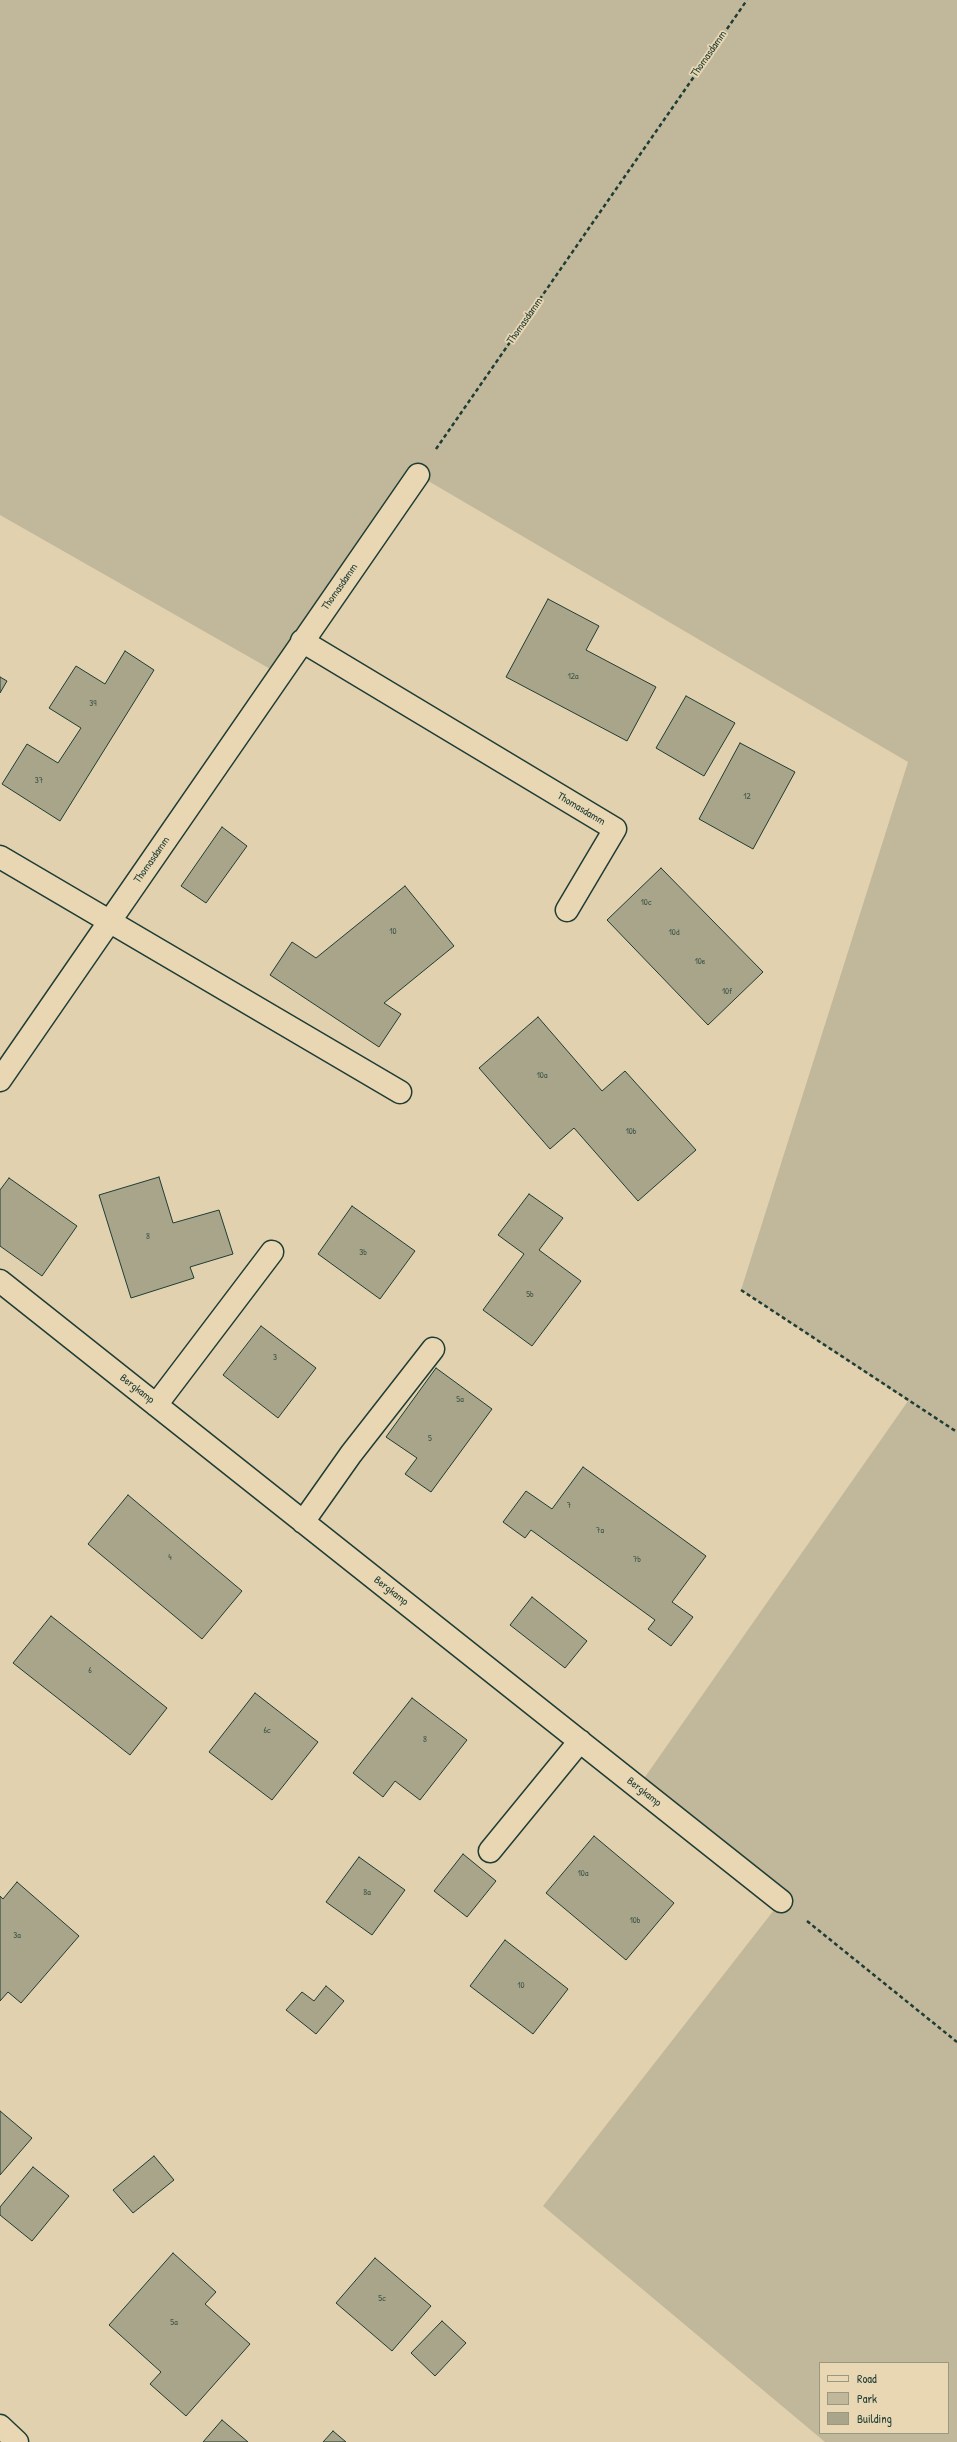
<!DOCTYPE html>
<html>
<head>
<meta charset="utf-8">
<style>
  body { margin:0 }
  #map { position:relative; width:957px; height:2442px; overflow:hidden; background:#e1d1af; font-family:"Patrick Hand",sans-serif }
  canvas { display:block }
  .legend { position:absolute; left:819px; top:2362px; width:130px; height:72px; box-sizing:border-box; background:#e9d7b4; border:1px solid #989981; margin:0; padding:5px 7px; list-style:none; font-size:12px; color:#1f3d34 }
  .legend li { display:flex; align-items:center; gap:8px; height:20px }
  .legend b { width:20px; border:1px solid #989981 }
</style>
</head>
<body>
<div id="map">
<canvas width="957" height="2442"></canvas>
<ul class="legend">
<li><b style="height:5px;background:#e9d7b4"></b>Road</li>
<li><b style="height:11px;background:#c1b89b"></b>Park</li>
<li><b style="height:11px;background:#a8a58a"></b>Building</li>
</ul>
</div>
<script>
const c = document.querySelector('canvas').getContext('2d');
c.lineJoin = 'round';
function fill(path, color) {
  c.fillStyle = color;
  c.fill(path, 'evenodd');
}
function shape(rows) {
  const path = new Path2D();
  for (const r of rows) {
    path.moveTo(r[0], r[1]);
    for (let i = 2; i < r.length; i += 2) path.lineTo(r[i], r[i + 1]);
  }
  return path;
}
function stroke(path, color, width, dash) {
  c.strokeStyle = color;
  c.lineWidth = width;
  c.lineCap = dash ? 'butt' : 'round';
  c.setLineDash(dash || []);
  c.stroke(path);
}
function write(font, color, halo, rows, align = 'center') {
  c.font = font + ' "Patrick Hand",sans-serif';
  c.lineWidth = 3.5;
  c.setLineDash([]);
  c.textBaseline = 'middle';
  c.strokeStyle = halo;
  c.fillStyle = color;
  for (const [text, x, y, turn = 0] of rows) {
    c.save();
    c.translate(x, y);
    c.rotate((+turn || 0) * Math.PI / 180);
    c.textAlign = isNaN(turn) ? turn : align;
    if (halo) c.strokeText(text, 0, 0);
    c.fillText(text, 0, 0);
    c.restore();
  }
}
fill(shape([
  [0,0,957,0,957,2442,825,2442,543,2206,781,1901,638,1787,908,1401,741,1290,908,762,418,475,279,674,0,515],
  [820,2363,948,2363,948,2433,820,2433]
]), '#c1b89b');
const building = shape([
  [548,599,599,626,586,650,656,687,627,741,506,677,548,599],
  [125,651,154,670,60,821,2,784,27,744,58,763,81,728,49,708,76,666,105,684,125,651],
  [0,677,7,681,0,693,0,677],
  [686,696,735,723,704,776,656,748,686,696],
  [740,743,795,772,753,849,699,819,740,743],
  [222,827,247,846,206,903,181,886,222,827],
  [661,868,763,972,708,1025,607,920,661,868],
  [405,886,454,946,384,1003,401,1014,379,1047,270,975,292,942,316,958,405,886],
  [538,1017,602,1091,625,1071,696,1150,638,1201,574,1128,550,1149,479,1068,538,1017],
  [159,1177,173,1223,219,1210,233,1254,190,1267,194,1278,131,1298,99,1195,159,1177],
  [9,1178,77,1226,42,1276,0,1246,0,1190,9,1178],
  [529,1194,563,1218,539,1250,581,1281,532,1346,483,1310,524,1254,498,1235,529,1194],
  [352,1206,415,1251,380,1299,318,1254,352,1206],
  [261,1326,316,1368,278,1418,223,1375,261,1326],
  [436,1368,492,1409,431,1492,405,1474,417,1458,386,1437,436,1368],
  [583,1467,706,1556,672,1602,693,1617,671,1646,648,1629,655,1620,531,1530,525,1538,503,1522,526,1491,552,1509,583,1467],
  [128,1495,242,1591,202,1639,88,1544,128,1495],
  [532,1597,587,1641,565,1668,510,1625,532,1597],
  [51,1616,167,1708,130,1755,13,1663,51,1616],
  [255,1693,318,1742,272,1800,209,1752,255,1693],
  [412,1698,467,1740,420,1800,395,1781,383,1797,353,1773,412,1698],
  [594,1836,674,1903,626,1960,546,1893,594,1836],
  [463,1854,496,1881,467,1917,434,1891,463,1854],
  [359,1857,405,1890,372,1935,326,1902,359,1857],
  [17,1882,79,1936,21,2003,8,1992,0,2001,0,1896,3,1899,17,1882],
  [505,1940,568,1989,533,2034,470,1986,505,1940],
  [326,1986,344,2001,316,2034,286,2010,302,1992,314,2001,326,1986],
  [0,2111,32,2138,0,2175,0,2111],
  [154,2156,174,2180,133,2213,113,2190,154,2156],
  [33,2167,69,2196,32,2241,0,2215,0,2207,33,2167],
  [173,2253,216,2292,205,2304,250,2344,186,2416,150,2384,161,2372,109,2325,173,2253],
  [375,2258,431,2306,392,2351,336,2303,375,2258],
  [442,2321,466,2343,435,2376,411,2353,442,2321],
  [222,2420,248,2442,203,2442,222,2420],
  [333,2431,346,2442,323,2442,333,2431]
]);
fill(building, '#a8a58a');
stroke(building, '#1f3d34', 1);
const minor = shape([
  [302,641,615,829,567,910],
  [0,857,400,1092],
  [0,1080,418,475],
  [0,1281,781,1901],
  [156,1405,272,1252],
  [303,1522,351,1454,433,1349],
  [490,1851,580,1741],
  [0,2426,17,2442]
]);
stroke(minor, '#1f3d34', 25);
stroke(shape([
  [436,449,747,0],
  [741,1290,957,1432],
  [807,1921,957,2042]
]), '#1f3d34', 2.5, [4, 3]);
stroke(minor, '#e9d7b4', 22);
write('9px', '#41574a', null, [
  ["12a",573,677],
  ["39",93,704],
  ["37",39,781],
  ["12",747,797],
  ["10c",646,903],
  ["10",393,932],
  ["10d",674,933],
  ["10e",700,962],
  ["10f",727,992],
  ["10a",542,1076],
  ["10b",631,1132],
  ["8",148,1237],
  ["3b",363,1253],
  ["5b",530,1295],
  ["3",275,1358],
  ["5a",460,1400],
  ["5",430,1439],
  ["7",569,1506],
  ["7a",600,1531],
  ["4",170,1558],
  ["7b",637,1560],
  ["6",90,1671],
  ["6c",267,1731],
  ["8",425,1740],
  ["10a",583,1874],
  ["8a",367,1893],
  ["10b",635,1921],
  ["3a",17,1936],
  ["10",521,1986],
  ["5c",382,2299],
  ["5a",174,2323]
]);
write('11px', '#1f3d34', '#e9d7b4', [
  ["Thomasdamm",709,54,-55],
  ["Thomasdamm",525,321,-55],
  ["Thomasdamm",340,587,-55],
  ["Thomasdamm",581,809,31],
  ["Thomasdamm",152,860,-55],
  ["Bergkamp",137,1389,38],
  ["Bergkamp",391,1591,38],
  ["Bergkamp",644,1792,38]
]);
</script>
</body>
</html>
